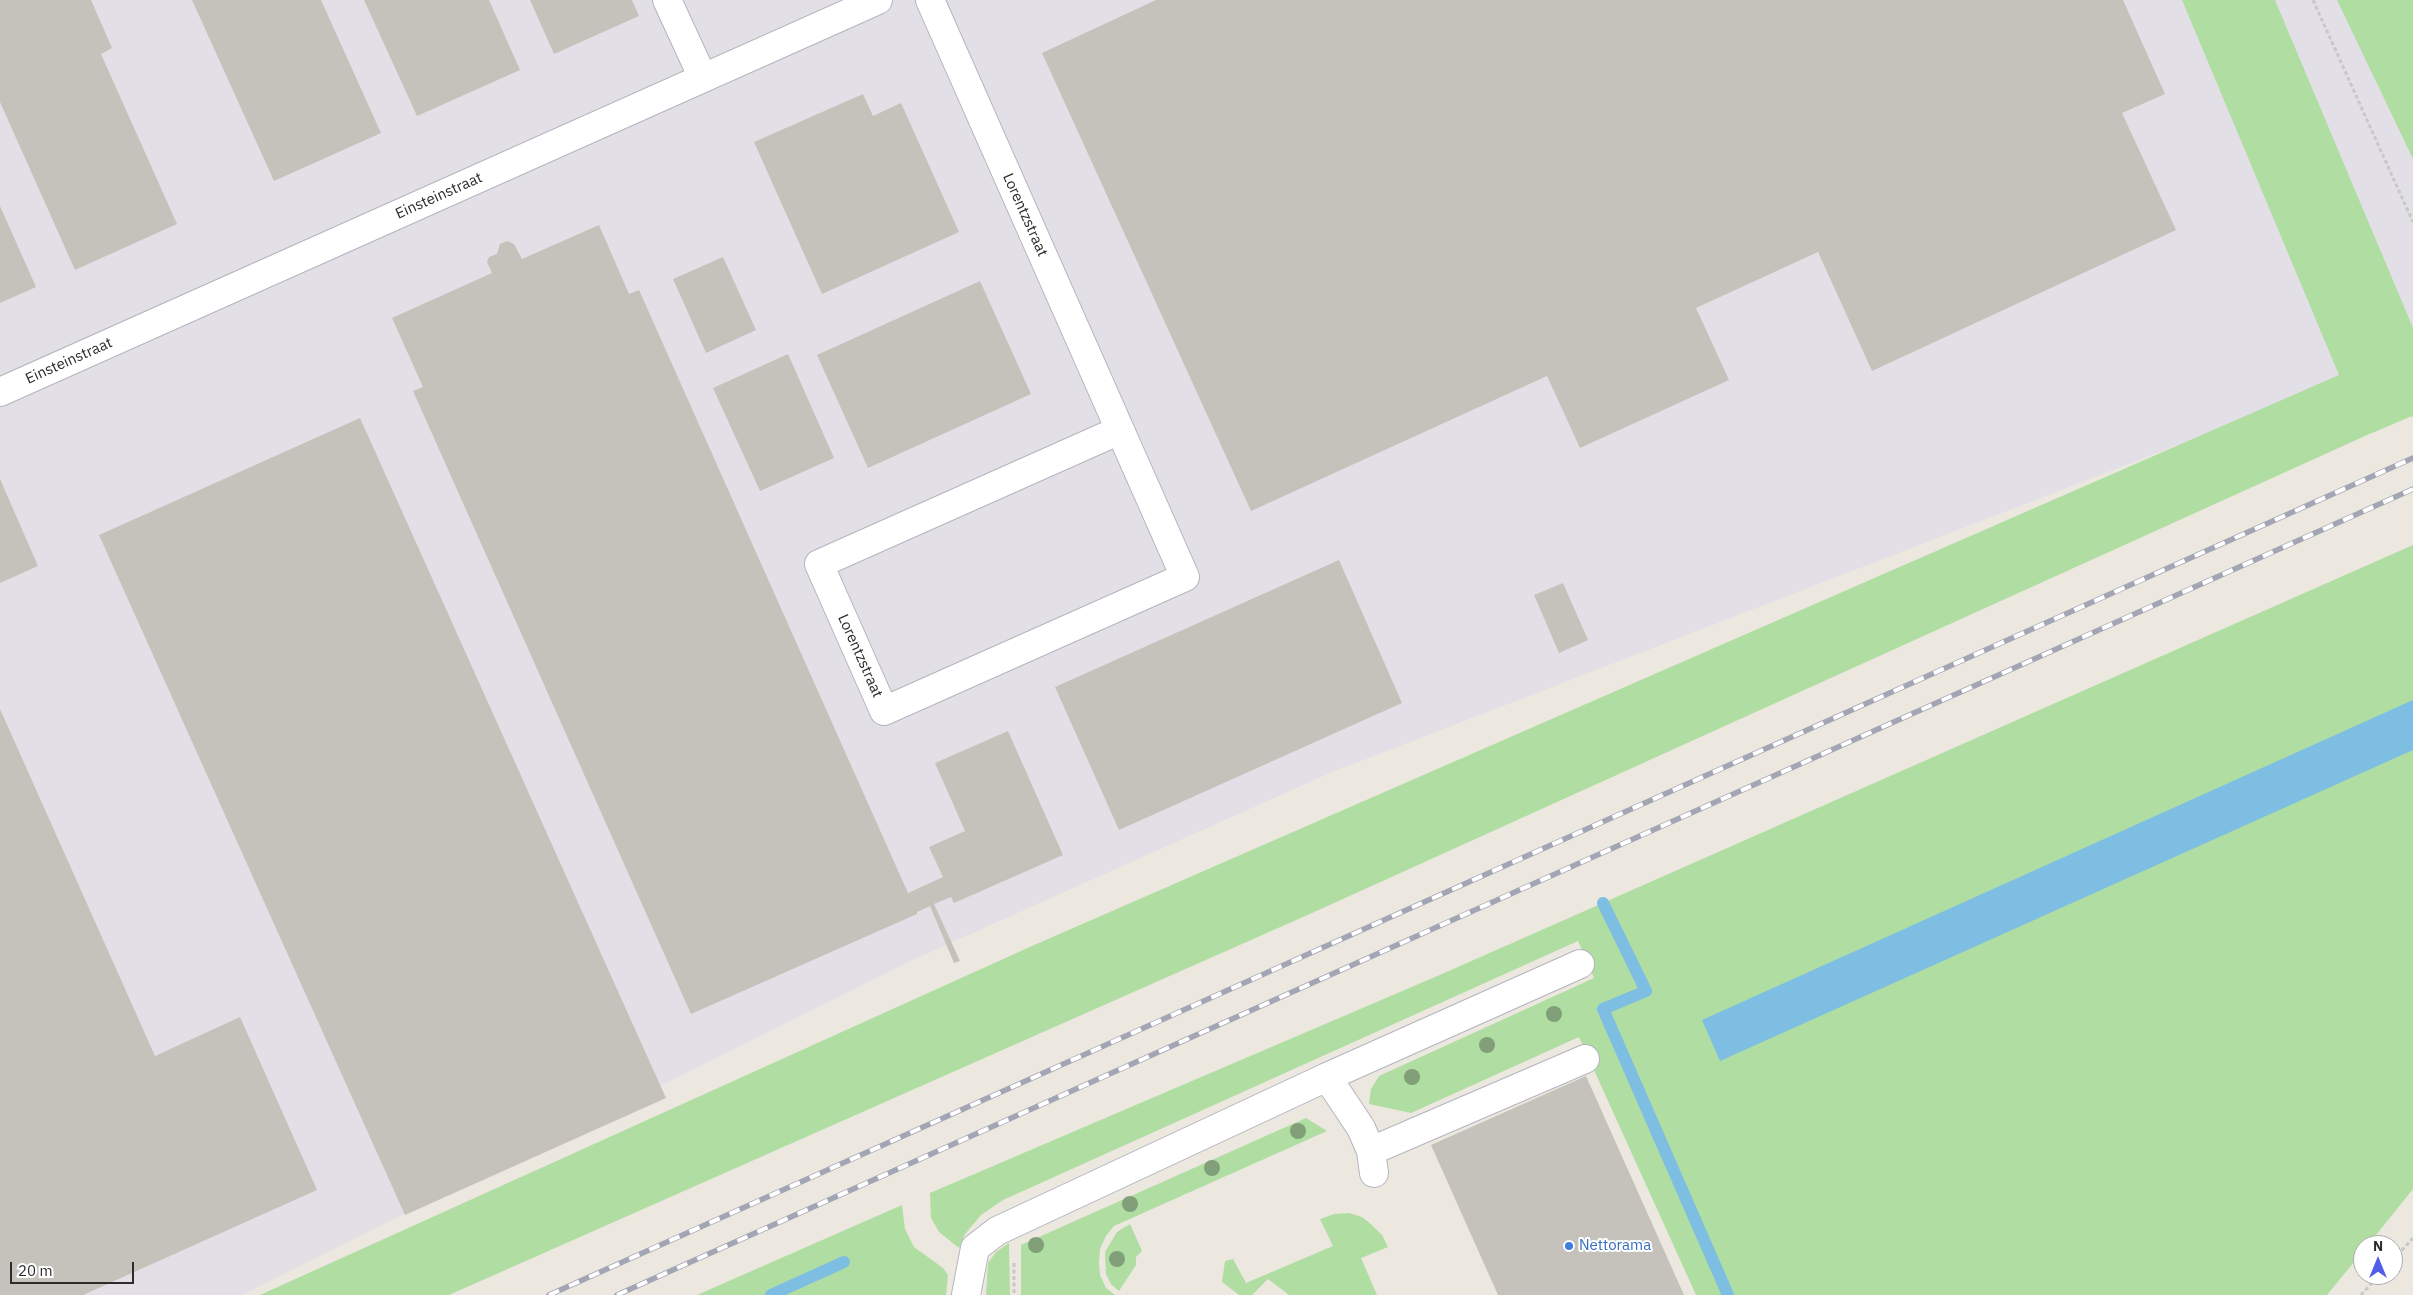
<!DOCTYPE html>
<html>
<head>
<meta charset="utf-8">
<style>
  body { margin:0 }
  #map { position:relative; width:2413px; height:1295px; overflow:hidden; background:#ece8e0; font-family:"IBM Plex Sans",sans-serif }
  canvas { display:block }
  .north { position:absolute; left:2353px; top:1235px; width:50px; height:50px; box-sizing:border-box; background:#fff; border:1px solid #ababab; border-radius:50%; rotate:0deg; font-size:14px; font-weight:700; line-height:20px; text-align:center; color:#2c2c2c }
  .north::after { content:''; display:block; margin:auto; width:18px; height:22px; background:#515ee8; clip-path:polygon(50% 0,100% 100%,50% 72%,0 100%) }
  .scale { position:absolute; left:10px; top:1262px; width:124px; height:22px; box-sizing:border-box; border:2px solid #2c2c2c; border-top:0; padding-left:6px; font-size:15px; line-height:18px; white-space:nowrap; color:#2c2c2c; -webkit-text-stroke:4px #fff; paint-order:stroke }
</style>
</head>
<body>
<div id="map">
<canvas width="2413" height="1295"></canvas>
<div class="north">N</div>
<div class="scale">20 m</div>
</div>
<script>
const c = document.querySelector('canvas').getContext('2d');
c.lineJoin = 'round';
function fill(path, color) {
  c.fillStyle = color;
  c.fill(path, 'evenodd');
}
function shape(rows) {
  const path = new Path2D();
  for (const r of rows) {
    path.moveTo(r[0], r[1]);
    for (let i = 2; i < r.length; i += 2) path.lineTo(r[i], r[i + 1]);
  }
  return path;
}
function stroke(path, color, width, dash) {
  c.strokeStyle = color;
  c.lineWidth = width;
  c.lineCap = dash ? 'butt' : 'round';
  c.setLineDash(dash || []);
  c.stroke(path);
}
function write(font, color, halo, rows, align = 'center') {
  c.font = font + ' "IBM Plex Sans",sans-serif';
  c.lineWidth = 4;
  c.setLineDash([]);
  c.textBaseline = 'middle';
  c.strokeStyle = halo;
  c.fillStyle = color;
  for (const [text, x, y, turn = 0] of rows) {
    c.save();
    c.translate(x, y);
    c.rotate((+turn || 0) * Math.PI / 180);
    c.textAlign = isNaN(turn) ? turn : align;
    if (halo) c.strokeText(text, 0, 0);
    c.fillText(text, 0, 0);
    c.restore();
  }
}
fill(shape([
  [0,0,2413,0,2413,354,1330,773,915,959,242,1295,0,1295]
]), '#e2e0e6');
fill(shape([
  [2182,0,2275,0,2413,328,2413,418,2412,416,2365,436,1312,913,449,1295,260,1295,1032,946,2339,375],
  [2337,0,2413,0,2413,159],
  [2413,545,2413,1189,2368,1245,2363,1245,2363,1251,2327,1295,1696,1295,1579,1037,1411,1113,1369,1104,1371,1089,1379,1076,1594,978,1578,941,1003,1200,981,1215,965,1234,959,1248,939,1232,931,1218,930,1193,1442,974],
  [1306,1118,1327,1131,1114,1226,1106,1236,1100,1249,1099,1263,1100,1275,1106,1288,1115,1295,1021,1295,1021,1245],
  [902,1205,905,1229,914,1247,943,1268,948,1275,946,1295,697,1295],
  [1349,1213,1362,1217,1372,1225,1382,1235,1388,1247,1361,1258,1377,1295,1289,1295,1268,1279,1252,1295,1239,1295,1222,1282,1225,1261,1233,1259,1246,1283,1333,1246,1320,1219,1334,1214],
  [1130,1224,1142,1251,1136,1257,1136,1265,1119,1291,1111,1284,1106,1274,1105,1252,1117,1232],
  [1009,1243,1010,1295,986,1295,988,1263,996,1252]
]), '#b0dda2');
fill(shape([
  [2413,700,2413,750,1720,1061,1702,1020]
]), '#7ebee3');
stroke(shape([
  [1603,903,1646,991,1603,1009,1728,1295],
  [771,1295,844,1262]
]), '#7ebee3', 12);
fill(shape([
  [0,0,91,0,112,48,101,54,177,224,75,270,0,102],
  [192,0,321,0,381,133,274,181],
  [364,0,489,0,520,70,417,116],
  [530,0,632,0,639,16,554,54],
  [1156,0,2123,0,2165,94,2122,113,2176,230,1872,371,1818,252,1696,308,1729,380,1580,448,1547,376,1251,511,1042,53],
  [863,94,873,116,901,103,959,232,822,294,754,142],
  [0,206,36,287,0,303],
  [599,225,629,294,639,290,908,893,943,877,929,847,965,831,935,763,1008,731,1063,855,954,903,951,897,934,904,960,961,954,963,930,906,917,912,917,914,691,1014,413,391,423,387,392,318,492,273,487,262,489,257,497,254,500,244,507,241,514,244,522,259],
  [723,257,756,330,706,353,673,279],
  [980,281,1031,394,868,468,817,355],
  [788,354,834,458,760,491,713,388],
  [360,418,666,1098,405,1215,99,535],
  [0,479,38,566,0,583],
  [1339,560,1402,703,1119,830,1055,687],
  [1563,583,1588,640,1559,653,1534,595],
  [0,709,155,1056,240,1017,317,1190,83,1295,0,1295],
  [1586,1076,1684,1295,1498,1295,1431,1145]
]), '#c5c2bb');
const minor = shape([
  [667,0,703,78],
  [930,0,1185,577,884,711,819,564,1120,430],
  [0,392,878,0],
  [1327,1077,1580,964],
  [1371,1151,1585,1059],
  [966,1295,975,1248,997,1231,1327,1077,1361,1128,1371,1151,1374,1173]
]);
stroke(minor, '#b3b4be', 30);
stroke(shape([
  [2313,0,2413,222],
  [2393,1260,2413,1238],
  [1014,1263,1014,1295],
  [2361,1295,2379,1275]
]), '#c8c8c8', 3, [4, 2.5]);
stroke(minor, '#fff', 28);
const rail = shape([
  [549,1295,2413,458],
  [617,1295,2413,489]
]);
stroke(rail, '#a3a4b4', 5.5);
stroke(rail, '#fff', 4, [11]);
c.fillStyle = '#819f78';
for (const [x, y] of [
  [1554,1014],
  [1487,1045],
  [1412,1077],
  [1298,1131],
  [1212,1168],
  [1130,1204],
  [1036,1245],
  [1117,1259]
]) {
  c.beginPath();
  c.arc(x, y, 8, 0, 2 * Math.PI);
  c.fill();
}
for (const [x, y, r, color] of [
  [1569,1246,5,"#3f7fe0"]
]) {
  const dot = new Path2D();
  dot.arc(x, y, r, 0, 2 * Math.PI);
  c.fillStyle = color;
  c.fill(dot);
  stroke(dot, '#fff', 2);
}
write('15px', '#2c2c2c', '#fff', [
  ["Einsteinstraat",439,196,-24],
  ["Lorentzstraat",1025,215,66],
  ["Einsteinstraat",69,361,-24],
  ["Lorentzstraat",860,656,66]
]);
write('15px', '#366cbe', '#fff', [
  ["Nettorama",1579,1246]
], 'left');
</script>
</body>
</html>
